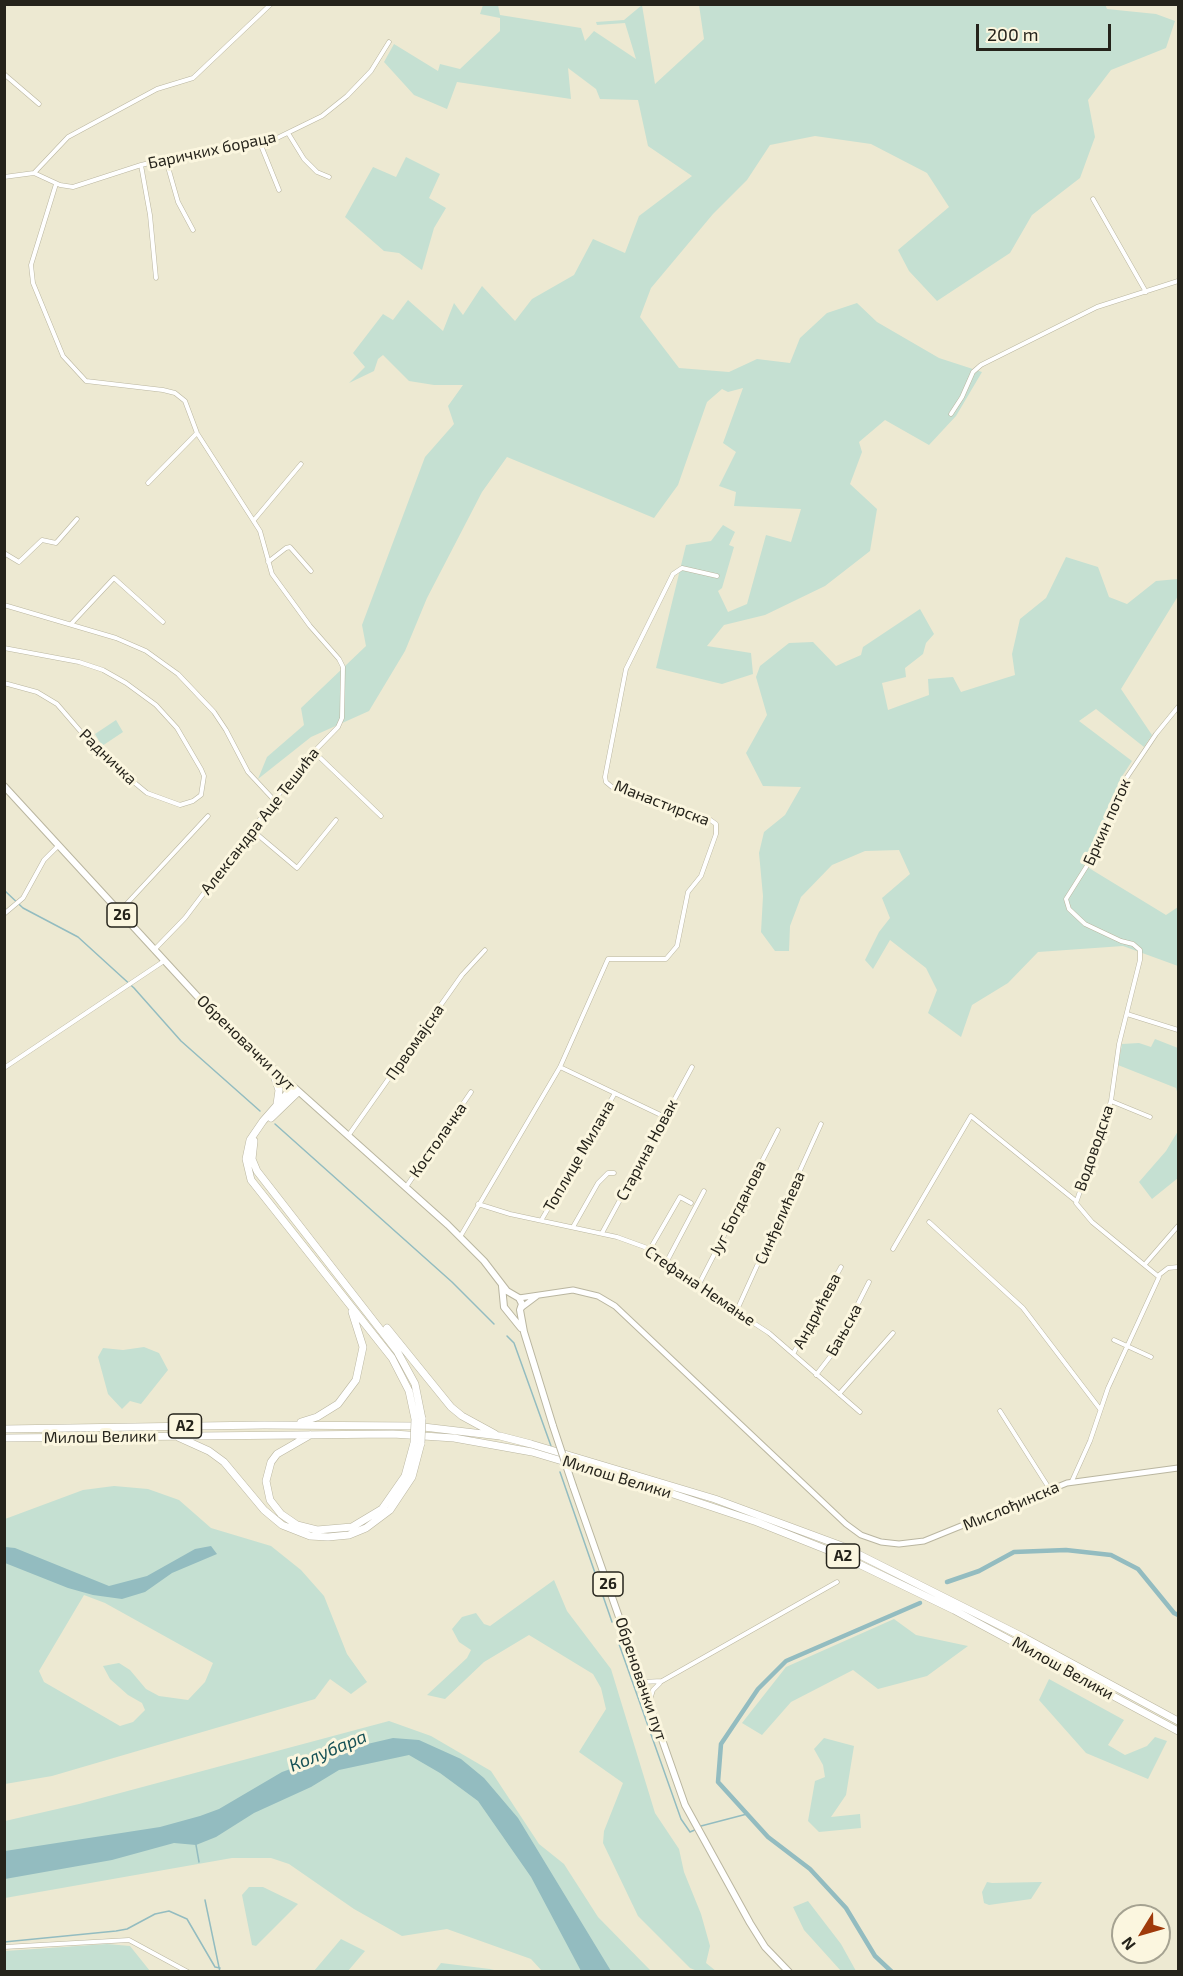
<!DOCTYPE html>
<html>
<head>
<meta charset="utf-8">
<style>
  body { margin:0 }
  #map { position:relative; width:1183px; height:1976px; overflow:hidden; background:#ede9d2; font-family:"Exo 2",sans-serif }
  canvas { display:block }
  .frame { position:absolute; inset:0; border:6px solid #25231b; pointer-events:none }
  .north { position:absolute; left:1111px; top:1904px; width:60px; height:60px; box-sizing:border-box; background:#fbf6df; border:2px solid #a5a291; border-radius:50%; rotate:233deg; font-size:16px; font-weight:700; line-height:24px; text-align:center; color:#25231b }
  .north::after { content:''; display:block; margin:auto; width:21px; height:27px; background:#9f3a0b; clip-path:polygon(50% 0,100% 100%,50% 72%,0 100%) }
  .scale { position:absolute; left:976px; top:24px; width:135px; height:27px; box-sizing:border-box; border:3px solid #25231b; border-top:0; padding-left:8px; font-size:18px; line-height:21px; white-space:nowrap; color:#25231b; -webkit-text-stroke:4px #fbf6df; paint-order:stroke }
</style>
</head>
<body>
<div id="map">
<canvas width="1183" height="1976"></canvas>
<div class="frame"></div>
<div class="north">N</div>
<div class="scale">200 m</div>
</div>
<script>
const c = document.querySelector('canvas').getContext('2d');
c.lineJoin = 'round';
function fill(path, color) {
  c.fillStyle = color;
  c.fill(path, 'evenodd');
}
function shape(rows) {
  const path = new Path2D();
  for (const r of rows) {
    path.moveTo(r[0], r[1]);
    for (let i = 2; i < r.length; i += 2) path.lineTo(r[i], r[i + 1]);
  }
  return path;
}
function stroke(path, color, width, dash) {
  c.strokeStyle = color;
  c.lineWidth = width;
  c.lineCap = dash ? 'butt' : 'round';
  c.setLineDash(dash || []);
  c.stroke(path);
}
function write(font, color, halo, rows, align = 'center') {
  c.font = font + ' "Exo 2",sans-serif';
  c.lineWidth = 6;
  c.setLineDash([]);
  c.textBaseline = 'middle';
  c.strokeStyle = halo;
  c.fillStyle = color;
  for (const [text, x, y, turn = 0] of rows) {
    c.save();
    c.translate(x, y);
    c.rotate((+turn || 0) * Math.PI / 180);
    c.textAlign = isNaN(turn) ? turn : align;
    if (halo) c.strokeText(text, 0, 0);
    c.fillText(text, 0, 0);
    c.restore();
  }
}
fill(shape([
  [1105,4,1107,9,1156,14,1175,21,1166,48,1111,70,1088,100,1095,137,1080,178,1032,215,1010,253,937,301,909,271,898,250,949,207,927,173,871,144,815,136,770,145,747,180,713,214,651,288,640,317,679,368,729,372,757,359,790,363,800,338,827,313,857,303,877,322,939,358,982,372,956,416,929,445,885,420,859,442,862,452,850,484,877,509,870,551,825,586,765,615,724,625,707,646,751,653,753,674,722,684,656,668,686,545,711,541,723,525,735,532,729,545,734,547,722,588,718,591,728,612,747,604,766,535,791,542,801,509,734,506,736,492,719,486,736,452,723,443,743,388,728,392,722,389,707,402,678,485,654,518,507,457,482,492,427,598,405,651,369,711,311,737,258,779,267,757,304,725,301,708,366,646,362,625,425,457,454,424,448,406,463,385,434,385,409,381,383,355,378,359,374,371,349,383,365,367,353,353,383,314,393,320,408,300,443,331,454,303,463,315,482,286,515,321,532,299,574,275,593,239,625,253,639,216,692,176,648,146,638,100,600,99,596,89,568,68,571,99,457,82,447,109,414,95,384,62,394,44,438,71,440,64,460,69,500,31,500,18,480,14,483,5,498,5,500,15,581,28,585,41,594,31,636,59,625,23,597,25,596,22,624,20,642,5,655,84,704,39,699,5],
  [406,157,440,174,429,198,446,208,434,228,422,270,399,253,384,251,345,217,373,167,396,177],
  [1066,557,1098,567,1109,597,1127,604,1156,581,1178,579,1178,596,1121,689,1152,735,1144,747,1096,709,1079,721,1132,761,1121,778,1092,855,1084,865,1166,915,1178,907,1178,966,1123,946,1038,952,1008,983,972,1005,961,1037,928,1013,937,990,926,968,890,940,873,969,865,960,879,932,890,918,882,898,910,874,899,850,865,851,832,865,801,897,790,926,789,951,775,951,761,932,763,896,759,853,764,832,785,815,801,787,763,786,746,753,767,715,756,677,760,666,789,643,813,642,836,666,861,655,863,647,920,609,934,634,926,643,923,654,905,668,906,677,882,683,888,710,929,695,928,679,953,677,961,692,1015,675,1012,654,1020,619,1046,598],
  [116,720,123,732,102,746,95,734],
  [1155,1039,1178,1048,1178,1095,1176,1088,1118,1065,1122,1044,1139,1043,1151,1047],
  [1178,1131,1178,1178,1152,1199,1139,1182,1166,1151],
  [144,1347,159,1353,168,1370,141,1404,130,1401,122,1409,108,1394,98,1357,103,1348,123,1350],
  [114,1486,148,1489,179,1500,211,1528,271,1546,301,1570,324,1596,347,1654,367,1682,351,1694,330,1679,315,1699,52,1776,5,1784,5,1519,83,1490],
  [84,1595,105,1603,213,1663,205,1682,188,1700,159,1696,146,1689,130,1670,119,1663,103,1666,110,1679,128,1695,142,1703,145,1710,133,1722,120,1726,44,1682,39,1671],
  [554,1580,567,1611,611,1669,655,1813,679,1849,684,1872,701,1914,710,1946,706,1963,716,1971,697,1971,690,1968,638,1916,603,1843,604,1831,623,1783,579,1752,606,1709,601,1688,593,1674,529,1635,484,1662,445,1699,427,1695,467,1658,471,1650,459,1642,452,1629,462,1617,476,1613,484,1624,490,1626],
  [894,1619,916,1635,968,1646,927,1676,878,1689,853,1670,791,1702,762,1735,742,1723,786,1667],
  [1049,1679,1124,1720,1108,1745,1125,1755,1147,1746,1155,1737,1167,1741,1148,1779,1086,1753,1039,1700],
  [389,1721,431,1736,491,1771,539,1844,564,1864,598,1917,651,1971,542,1971,531,1959,447,1929,402,1936,354,1909,289,1864,271,1858,232,1858,5,1898,5,1821,79,1804],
  [824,1738,854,1746,846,1795,831,1817,860,1814,861,1828,819,1832,808,1821,815,1781,825,1777,823,1765,814,1749],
  [987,1882,992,1883,1042,1882,1031,1899,989,1905,984,1903,982,1892],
  [249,1887,263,1887,298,1904,256,1946,252,1945,242,1895],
  [808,1901,841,1944,856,1971,841,1971,804,1930,793,1907],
  [341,1939,365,1951,348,1971,314,1971],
  [107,1944,130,1946,150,1971,5,1971,5,1951],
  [441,1963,490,1969,498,1971,435,1971]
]), '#c5e0d2');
fill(shape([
  [211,1546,217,1554,172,1573,145,1592,122,1599,93,1595,68,1588,5,1563,5,1547,15,1548,109,1586,147,1576,195,1549],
  [393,1738,419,1740,461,1759,484,1778,518,1818,611,1971,581,1971,531,1877,478,1801,440,1773,409,1755,339,1770,311,1787,254,1813,216,1837,196,1845,174,1843,112,1860,5,1879,5,1851,160,1827,200,1816,219,1809,282,1772,350,1748]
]), '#93bcc0');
stroke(shape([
  [4,890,23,908,78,937,134,988,181,1041,260,1111],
  [275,1124,452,1282,494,1324],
  [507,1336,514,1343,551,1446],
  [560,1472,612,1622],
  [619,1644,681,1819,690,1832,697,1829],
  [701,1826,747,1814],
  [196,1845,199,1862],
  [205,1900,220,1972],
  [4,1942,116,1931,127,1929,155,1914,169,1911,187,1919,215,1967,220,1968]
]), '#93bcc0', 1.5);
stroke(shape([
  [947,1582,979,1571,1014,1552,1066,1550,1111,1555,1138,1569,1174,1613,1178,1615],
  [892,1972,875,1956,846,1908,810,1869,768,1837,718,1782,721,1744,758,1689,786,1661,920,1603]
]), '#93bcc0', 4.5);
const minor = shape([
  [4,74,39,104],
  [288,133,304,159,317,172,329,177],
  [260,143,279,190],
  [166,160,178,202,193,230],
  [141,165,150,215,156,278],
  [34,173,68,137,157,89,193,78,271,4],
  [4,177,34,173,60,185,73,187,141,165,212,148,273,140,322,116,347,96,371,71,389,42],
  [56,184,31,265,33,283,63,356,86,381,163,390,175,393,185,401,197,433,260,531,272,574,310,626,339,659,343,667,342,718,338,727,302,764,185,918,154,950],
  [1093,199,1146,292],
  [951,414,962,397,973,372,981,365,1097,307,1178,281],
  [148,483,197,433],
  [254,520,301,464],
  [4,553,19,562,42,540,56,543,77,519],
  [268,562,286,548,290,547,311,571],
  [4,605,116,638,146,651,178,674,214,712,226,730,248,772,274,800],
  [71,624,114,578,163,622],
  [4,648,79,662,103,670,126,683,156,705,177,728,201,769,204,776,201,795,193,801,180,805,147,793,101,755,57,704,37,692,4,683],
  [313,751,381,816],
  [252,830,297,868,336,820],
  [120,911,208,816],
  [4,914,23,898,44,860,58,846],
  [1127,1014,1178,1030],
  [560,1067,665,1117],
  [4,1068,164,961],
  [1111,1101,1150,1117],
  [348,1136,462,975,485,950],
  [406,1187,471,1092],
  [478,1204,510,1214,617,1237,650,1249,683,1277,769,1333,860,1412],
  [542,1219,615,1093],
  [929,1222,1023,1308,1100,1409],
  [573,1227,598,1183,608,1173,614,1173],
  [602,1233,692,1067],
  [460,1237,560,1067,608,959,666,959,677,946,688,892,701,876,716,834,716,824,709,819,612,787,606,782,605,777,626,669,673,574,682,568,717,576],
  [650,1249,680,1197,691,1203],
  [893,1249,971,1116,1076,1201],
  [667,1261,704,1191],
  [1146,1263,1178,1226],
  [1159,1275,1168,1268,1178,1267],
  [698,1286,778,1130],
  [737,1310,821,1124],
  [1114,1340,1151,1357],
  [793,1354,841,1267],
  [816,1375,833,1353,869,1282],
  [839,1394,893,1333],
  [1000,1411,1049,1488],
  [1072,1481,1090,1441,1108,1388,1159,1277,1092,1222,1076,1203,1111,1101,1119,1044,1140,960,1140,950,1133,944,1121,941,1085,924,1069,909,1066,899,1095,853,1121,786,1156,734,1178,707],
  [642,1682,662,1681,837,1582],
  [649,1703,653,1690,660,1683],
  [4,1947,129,1940,188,1972]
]);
const secondary = shape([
  [519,1298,573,1290,598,1296,615,1306,846,1524,861,1535,881,1542,899,1544,924,1541,1067,1483,1178,1468],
  [521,1308,537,1296]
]);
const primary = shape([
  [4,786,220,1021,448,1225,484,1261,507,1291,519,1298,522,1304,520,1310,524,1332,553,1426],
  [502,1286,504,1307,521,1328],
  [573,1486,685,1805,750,1923,765,1947,789,1972]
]);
const motorway = shape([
  [272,1070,279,1090,277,1104],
  [292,1088,263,1121,250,1140,246,1159,251,1180,392,1358,409,1391,415,1419],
  [271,1118,297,1093],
  [254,1141,252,1159,257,1171,397,1351,415,1384,422,1419],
  [387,1328,451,1407,462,1416,495,1434],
  [301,1422,317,1417,338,1404,356,1380,363,1347,352,1312],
  [4,1429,264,1425,415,1426,500,1436,531,1444,715,1499,842,1546,1025,1638,1178,1721],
  [310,1435,277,1454,271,1462,266,1481,270,1500,281,1514,297,1525,317,1530,352,1527,382,1509,405,1476,414,1443],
  [178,1437,209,1451,224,1462,264,1510,282,1525,310,1536,328,1537,349,1535,366,1528,390,1510,412,1477,421,1443],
  [4,1438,393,1434,454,1438,532,1452,673,1494,757,1522,840,1555,954,1610,1178,1731]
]);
stroke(minor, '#bab6a0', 5);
stroke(secondary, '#bab6a0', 7);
stroke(primary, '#bab6a0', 8);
stroke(motorway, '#bab6a0', 8);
stroke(minor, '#fff', 4);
stroke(secondary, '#fff', 5);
stroke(primary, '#fff', 6);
stroke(motorway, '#fff', 7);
const primaryBridge = shape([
  [553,1426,573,1486]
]);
const motorwayBridge = shape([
  [414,1443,415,1419],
  [421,1443,422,1419]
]);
stroke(primaryBridge, '#bab6a0', 8, []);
stroke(motorwayBridge, '#bab6a0', 8, []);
stroke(primaryBridge, '#fff', 6);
stroke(motorwayBridge, '#fff', 7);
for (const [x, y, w] of [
  [122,915,30],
  [185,1426,33],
  [843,1556,33],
  [608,1584,30]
]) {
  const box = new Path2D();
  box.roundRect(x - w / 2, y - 12, w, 24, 4.5);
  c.fillStyle = '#fbf6df';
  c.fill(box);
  stroke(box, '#25231b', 1.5);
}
write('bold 15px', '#25231b', null, [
  ["26",122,915],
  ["A2",185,1426],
  ["A2",843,1556],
  ["26",608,1584]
]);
write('16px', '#25231b', '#fbf6df', [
  ["Баричких бораца",212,150,-12],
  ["Радничка",108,757,44],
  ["Манастирска",662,803,21],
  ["Александра Аце Тешића",260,821,-52],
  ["Бркин поток",1107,822,-66],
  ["Првомајска",415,1042,-55],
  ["Обреновачки пут",246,1043,44],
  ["Костолачка",438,1140,-55],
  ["Водоводска",1094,1148,-71],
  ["Старина Новак",647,1150,-62],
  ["Топлице Милана",579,1156,-60],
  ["Југ Богданова",738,1208,-63],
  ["Синђелићева",780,1218,-66],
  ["Стефана Немање",700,1286,34],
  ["Андрићева",817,1311,-62],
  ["Бањска",844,1330,-61],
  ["Милош Велики",100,1437,-1],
  ["Милош Велики",617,1477,17],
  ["Мислођинска",1011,1506,-23],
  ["Милош Велики",1063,1668,29],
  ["Обреновачки пут",641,1679,71]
]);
write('italic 18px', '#185257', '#fbf6df', [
  ["Колубара",328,1751,-22]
]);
</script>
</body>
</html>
